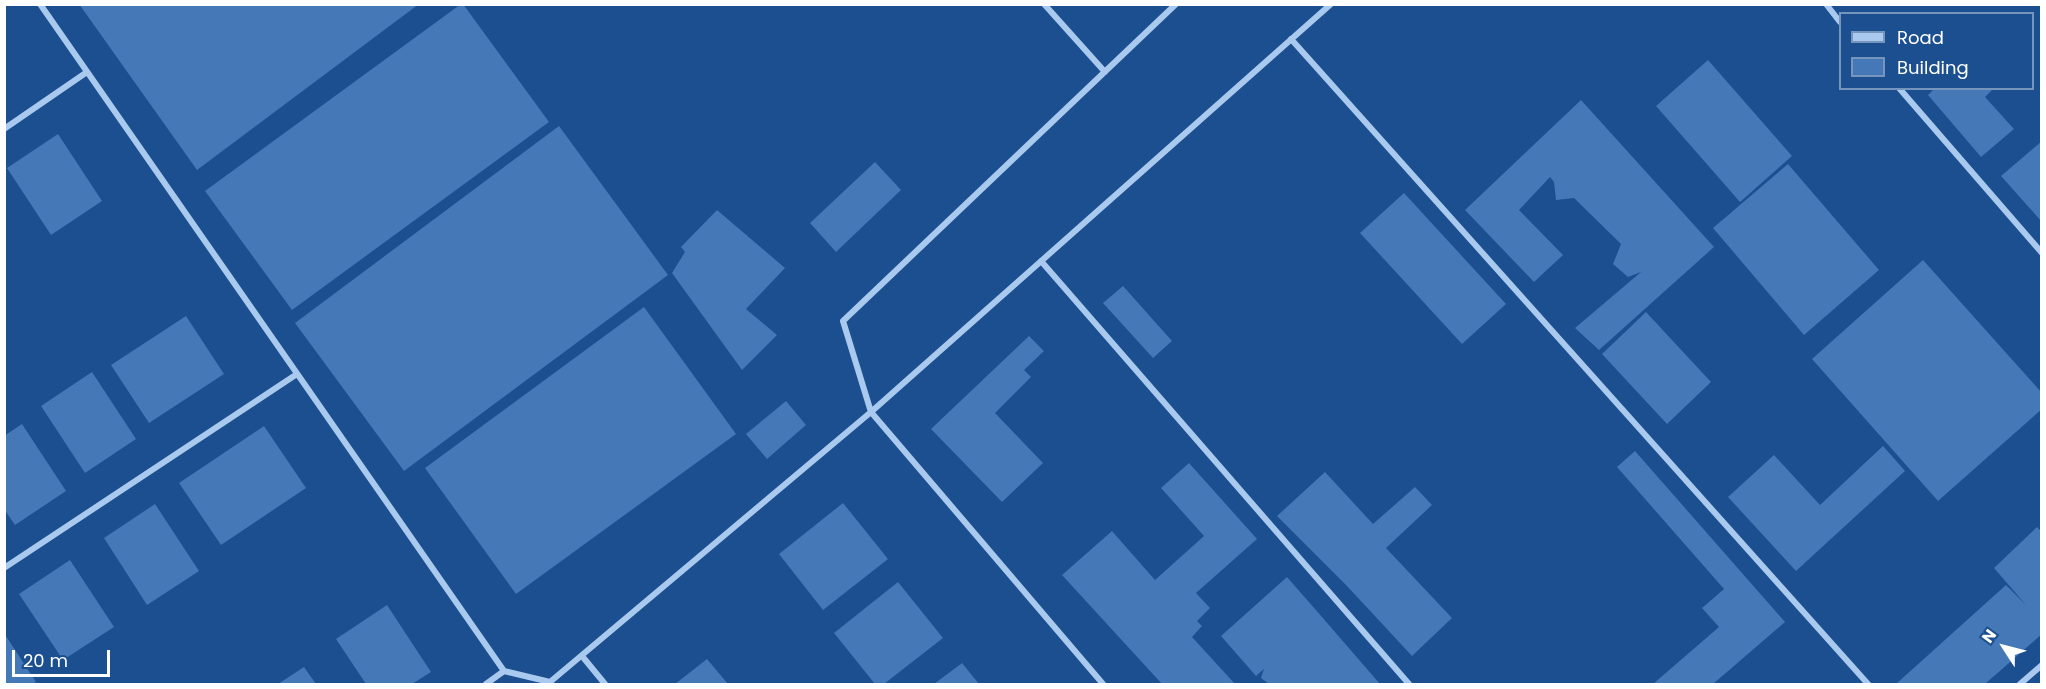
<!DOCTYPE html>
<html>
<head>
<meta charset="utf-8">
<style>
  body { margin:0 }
  #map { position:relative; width:2046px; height:689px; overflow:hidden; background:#1b4f8f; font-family:Poppins,sans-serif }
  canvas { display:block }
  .frame { position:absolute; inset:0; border:6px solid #fff; pointer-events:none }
  .legend { position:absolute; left:1839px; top:12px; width:195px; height:78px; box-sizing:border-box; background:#1b4f8f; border:2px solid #7695bc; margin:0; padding:8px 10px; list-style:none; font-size:18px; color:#fff }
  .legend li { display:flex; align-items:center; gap:12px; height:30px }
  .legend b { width:30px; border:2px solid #7695bc }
  .north { position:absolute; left:1974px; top:617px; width:60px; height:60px; -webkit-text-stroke:4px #1b4f8f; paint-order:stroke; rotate:306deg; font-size:16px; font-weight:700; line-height:24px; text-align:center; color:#fff }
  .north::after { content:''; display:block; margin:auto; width:21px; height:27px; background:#fff; clip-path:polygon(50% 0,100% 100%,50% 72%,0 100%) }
  .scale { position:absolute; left:12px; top:650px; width:98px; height:27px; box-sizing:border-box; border:3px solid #fff; border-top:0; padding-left:8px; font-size:18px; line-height:21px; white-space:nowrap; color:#fff; -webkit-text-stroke:4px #1b4f8f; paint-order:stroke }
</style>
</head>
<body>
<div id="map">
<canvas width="2046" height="689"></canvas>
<div class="frame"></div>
<ul class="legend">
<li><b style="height:8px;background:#a9c9ee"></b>Road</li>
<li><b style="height:16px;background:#4478b7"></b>Building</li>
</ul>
<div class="north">N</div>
<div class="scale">20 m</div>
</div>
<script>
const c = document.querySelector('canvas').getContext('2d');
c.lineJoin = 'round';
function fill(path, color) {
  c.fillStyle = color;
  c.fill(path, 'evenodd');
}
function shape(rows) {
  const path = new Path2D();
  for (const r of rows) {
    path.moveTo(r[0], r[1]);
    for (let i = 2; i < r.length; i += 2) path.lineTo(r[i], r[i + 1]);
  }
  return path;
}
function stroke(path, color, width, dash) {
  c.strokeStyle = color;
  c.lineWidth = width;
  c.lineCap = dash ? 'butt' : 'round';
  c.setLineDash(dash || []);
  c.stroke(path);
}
fill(shape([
  [79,4,419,4,197,170],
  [461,4,463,4,549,122,292,310,205,191],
  [1708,60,1792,156,1740,202,1656,106],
  [1935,88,1994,88,1985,97,2014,129,1981,157,1928,95],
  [1581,100,1714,247,1599,350,1575,328,1641,272,1628,277,1613,264,1621,244,1574,198,1556,200,1554,182,1550,177,1519,210,1563,255,1534,282,1465,210],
  [559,126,668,275,404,471,295,323],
  [58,134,102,201,51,235,7,168],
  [2042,141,2042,222,2001,176],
  [875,162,901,190,836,252,810,223],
  [1788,164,1879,270,1804,335,1713,228],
  [1404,193,1506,304,1462,344,1360,233],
  [717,210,785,268,746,309,777,335,742,370,672,273,685,252,681,247],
  [1923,260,2042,393,2042,409,1938,501,1812,359],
  [1123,286,1172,341,1153,358,1103,303],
  [644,307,736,434,516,594,425,468],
  [1646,312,1711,382,1667,424,1602,354],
  [186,316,224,374,149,423,111,365],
  [1029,336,1044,351,1024,370,1031,377,995,413,1043,463,1002,502,931,429],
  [92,372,136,439,85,473,41,406],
  [786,401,806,425,767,459,746,434],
  [22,424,66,491,15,525,4,509,4,436],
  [264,426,306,488,221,545,179,483],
  [1883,446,1905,471,1796,571,1728,497,1774,455,1820,505],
  [1635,451,1785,622,1713,684,1653,684,1719,627,1702,608,1724,589,1617,467],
  [1189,463,1257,539,1196,593,1210,608,1197,621,1202,626,1192,637,1235,684,1162,684,1062,575,1112,531,1155,580,1204,536,1161,488],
  [1325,472,1373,524,1415,487,1432,505,1386,548,1452,618,1412,656,1347,586,1277,516],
  [843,503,888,559,823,610,779,554],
  [155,504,199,571,147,605,104,538],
  [2037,527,2042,532,2042,634,1985,684,1896,684,2006,585,2026,605,1994,568],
  [70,560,114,627,63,660,19,594],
  [1287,577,1322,617,1380,684,1269,684,1261,678,1264,669,1256,676,1221,636],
  [898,582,943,638,884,684,875,684,834,633],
  [387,605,431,672,412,684,366,684,336,639],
  [4,633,36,682,32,684,4,684],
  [707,659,728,684,675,684],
  [962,663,979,684,934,684],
  [304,667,316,684,278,684]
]), '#4478b7');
stroke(shape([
  [40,4,504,671],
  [1044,4,1105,72],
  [1826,4,1840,22],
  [1291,39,1868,684],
  [1899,88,2042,253],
  [4,129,87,72],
  [1041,261,1409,684],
  [4,568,297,374],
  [582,656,605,684],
  [486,684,504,671,550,682,871,412,1331,4],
  [1103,684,871,412,843,321,1176,4],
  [2020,684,2042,665]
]), '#a9c9ee', 6);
</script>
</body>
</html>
